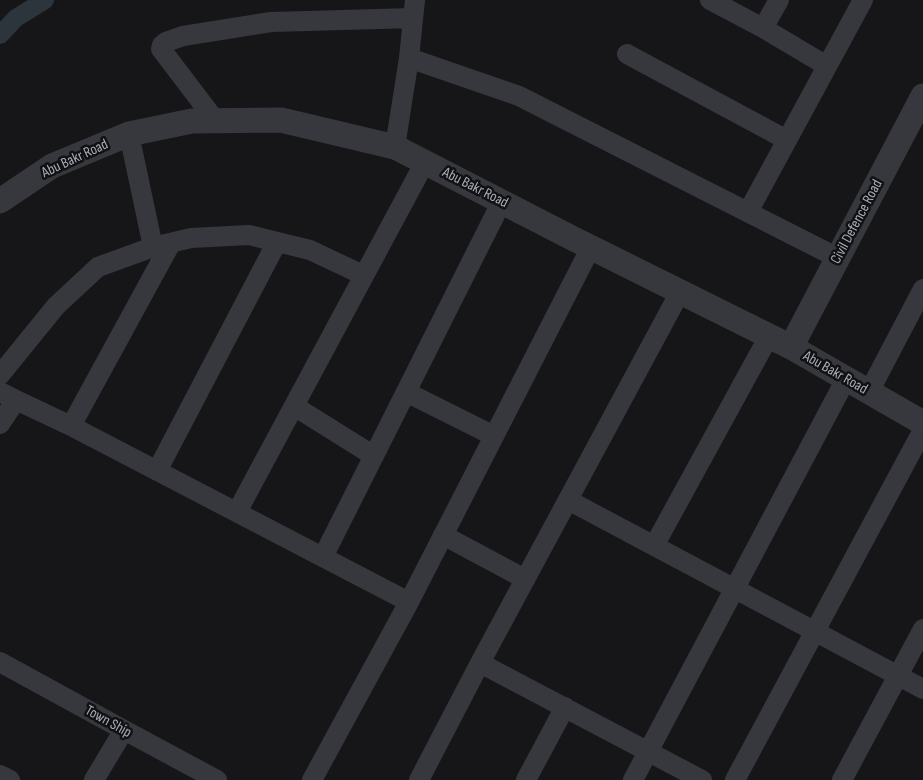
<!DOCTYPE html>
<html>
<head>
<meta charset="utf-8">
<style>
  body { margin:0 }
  canvas { display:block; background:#161618 }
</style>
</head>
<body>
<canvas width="923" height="780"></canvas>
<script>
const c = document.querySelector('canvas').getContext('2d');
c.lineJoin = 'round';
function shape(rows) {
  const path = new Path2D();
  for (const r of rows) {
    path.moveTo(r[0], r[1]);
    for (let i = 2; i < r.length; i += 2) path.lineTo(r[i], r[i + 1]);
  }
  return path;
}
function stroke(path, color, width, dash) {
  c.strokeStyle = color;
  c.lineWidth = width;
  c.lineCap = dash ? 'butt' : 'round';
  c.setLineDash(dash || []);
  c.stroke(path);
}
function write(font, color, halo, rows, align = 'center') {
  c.font = font + ' "Sofia Sans Condensed",sans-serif';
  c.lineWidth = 5;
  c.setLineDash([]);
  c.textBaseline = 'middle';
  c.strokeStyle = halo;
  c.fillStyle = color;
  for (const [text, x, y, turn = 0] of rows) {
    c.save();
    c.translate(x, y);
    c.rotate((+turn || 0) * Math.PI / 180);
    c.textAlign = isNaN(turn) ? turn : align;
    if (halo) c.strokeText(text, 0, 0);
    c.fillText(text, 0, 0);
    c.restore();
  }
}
stroke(shape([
  [0,35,16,18,45,0]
]), '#2c353c', 18);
stroke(shape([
  [710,0,763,28],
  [779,0,763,28,827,66],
  [627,54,787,140],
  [409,58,519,96,838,258],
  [215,120,161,49,162,45,166,42,183,36,271,22,413,18],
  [129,134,153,247],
  [395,147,409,58,415,0],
  [748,212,863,0],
  [0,375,56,306,98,267,153,247,191,238,249,235,310,250,363,275],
  [0,392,16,400,0,424],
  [406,392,494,436],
  [869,392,923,289],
  [16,400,71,426,409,602],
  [294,406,374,456],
  [71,426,171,243],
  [157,471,277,242],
  [568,500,923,689],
  [237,512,425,162],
  [443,535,525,579],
  [654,546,769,336],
  [323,557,502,201],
  [0,662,124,730,217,780],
  [480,663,702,780],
  [0,775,10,780],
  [94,780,124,730],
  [312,780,409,602,591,247],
  [419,780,480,663,680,292],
  [526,780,565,707],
  [633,780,846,379],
  [735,780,923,430],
  [842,780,923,629]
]), '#37383d', 20);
stroke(shape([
  [0,201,52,166,129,134,192,121,281,120,395,147,572,238,791,347,923,423],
  [791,347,923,96]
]), '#37383d', 25);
write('15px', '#a8adb8', '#111113', [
  ["Abu Bakr Road",75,159,-25],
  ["Abu Bakr Road",475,188,27],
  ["Civil Defence Road",857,222,-62],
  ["Abu Bakr Road",835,373,30],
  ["Town Ship",108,722,29]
]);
</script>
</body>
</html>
